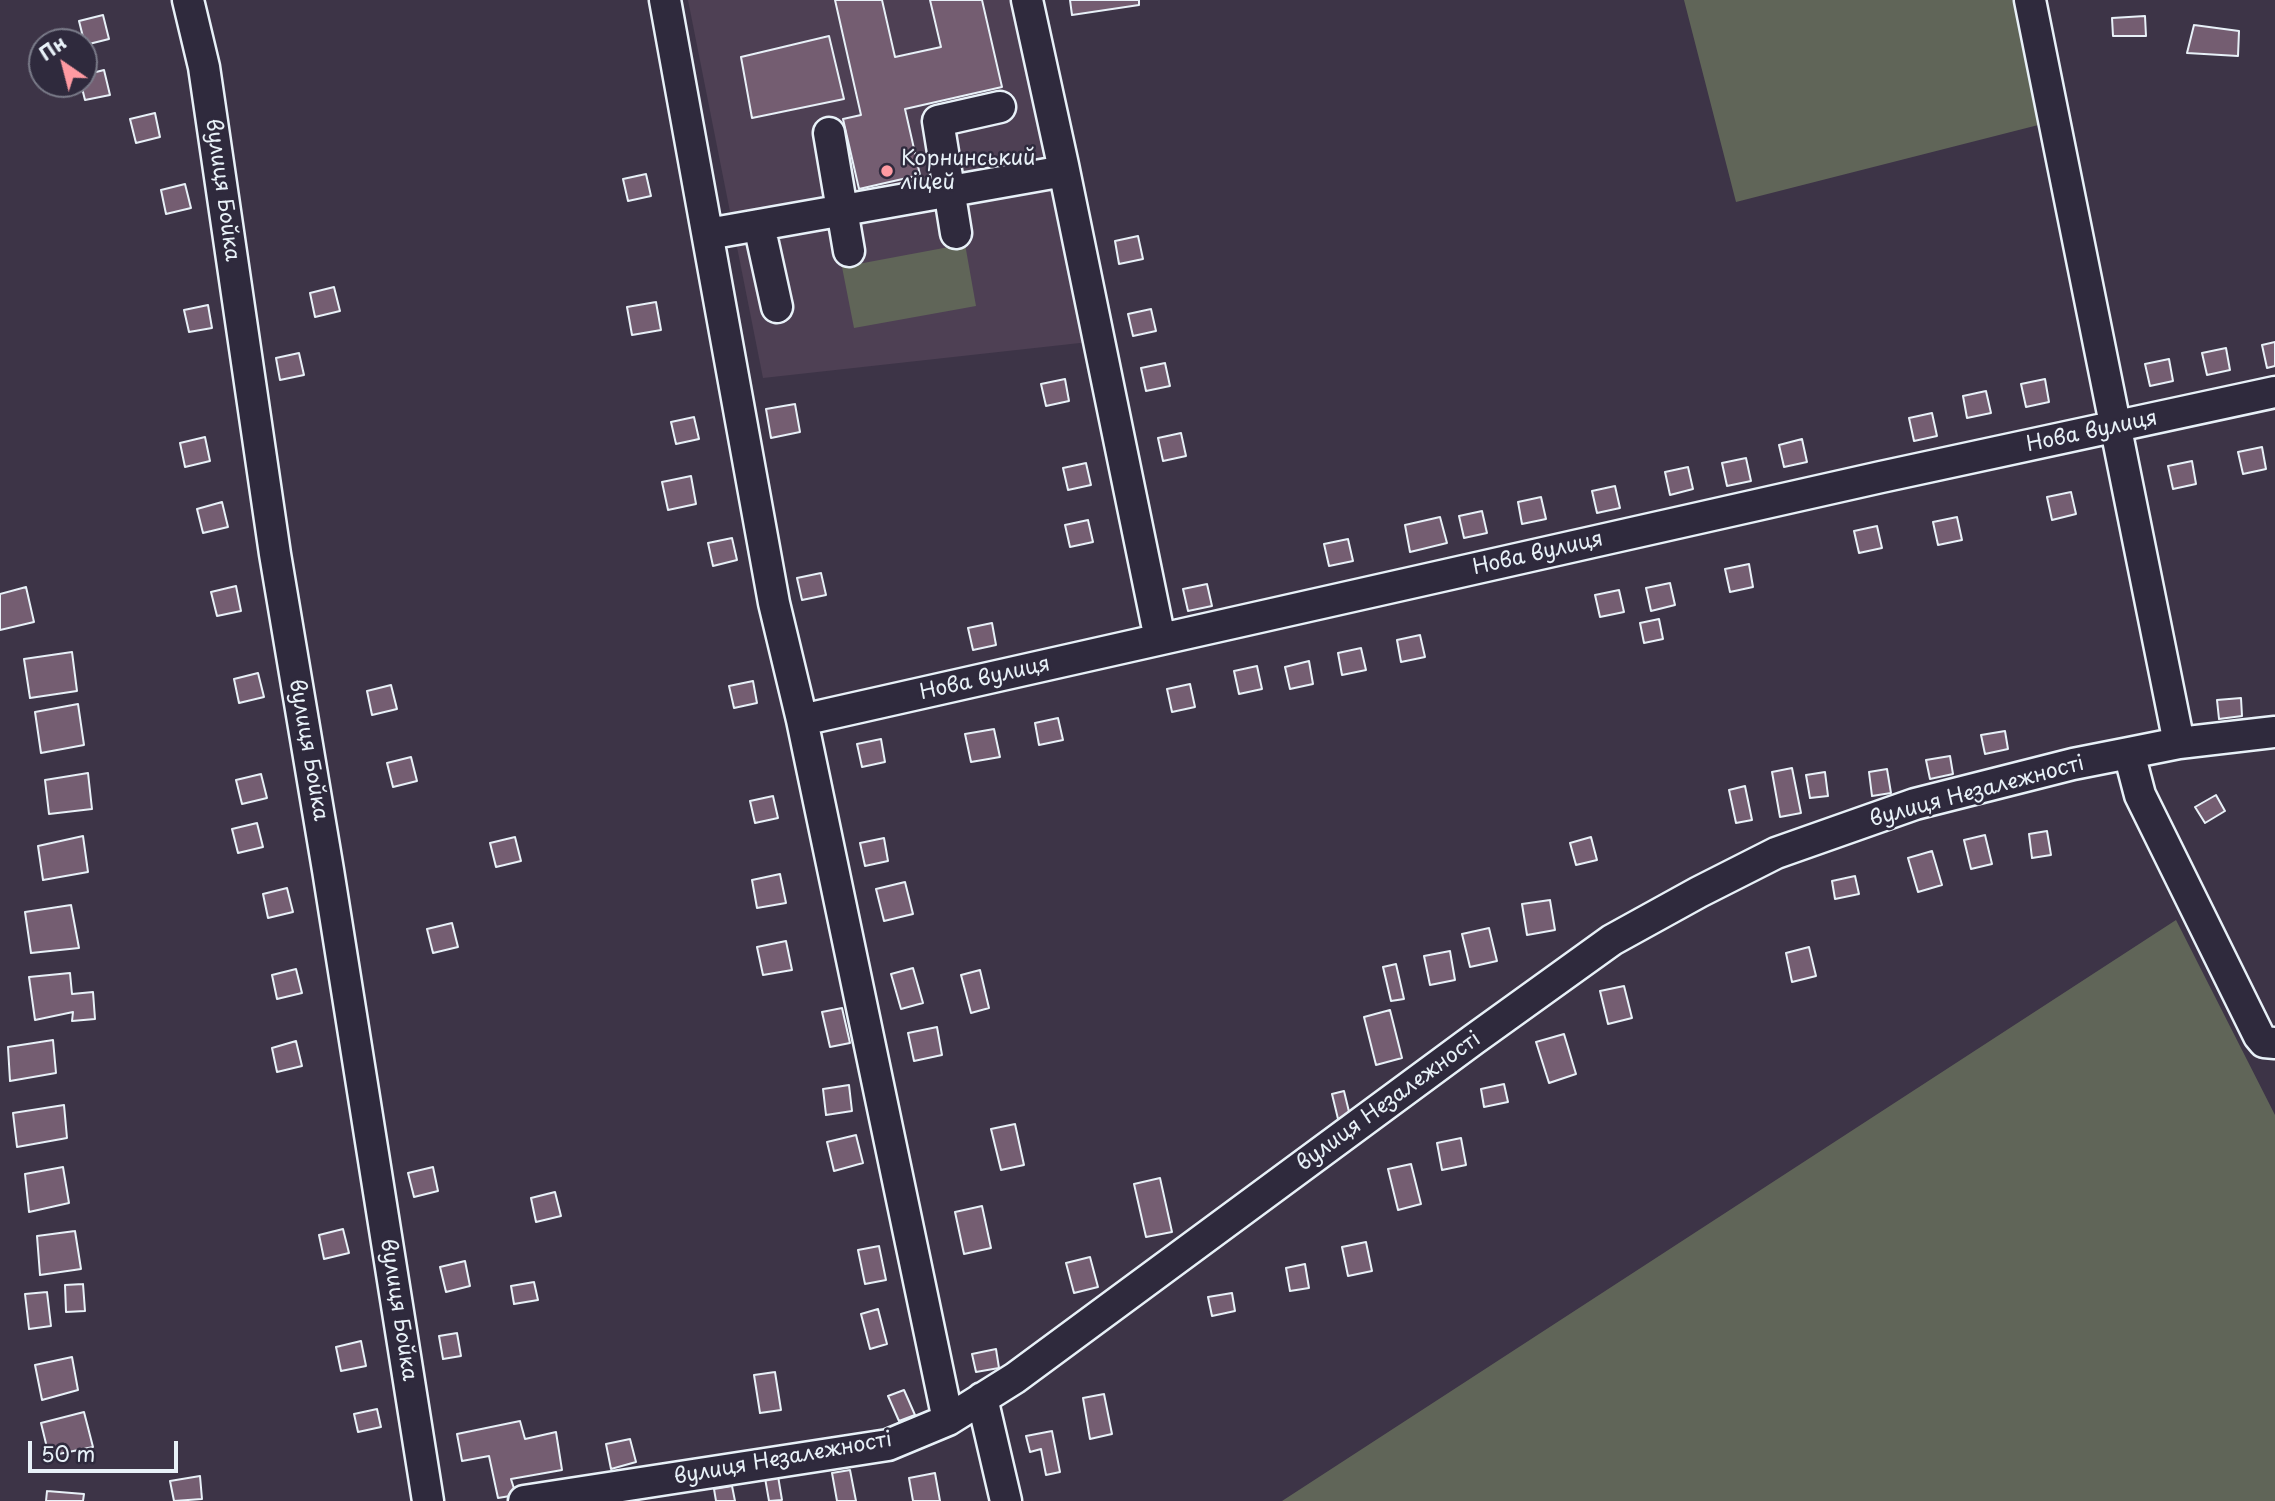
<!DOCTYPE html>
<html>
<head>
<meta charset="utf-8">
<style>
  body { margin:0 }
  #map { position:relative; width:2275px; height:1501px; overflow:hidden; background:#3d3447; font-family:"Playpen Sans",sans-serif }
  canvas { display:block }
  .north { position:absolute; left:28px; top:28px; width:70px; height:70px; box-sizing:border-box; background:#2f2a3d; border:2px solid #797a88; border-radius:50%; rotate:325deg; font-size:19px; font-weight:700; line-height:28px; text-align:center; color:#e8f1f8 }
  .north::after { content:''; display:block; margin:auto; width:24px; height:32px; background:#ff9aa2; clip-path:polygon(50% 0,100% 100%,50% 72%,0 100%) }
  .scale { position:absolute; left:28px; top:1441px; width:150px; height:32px; box-sizing:border-box; border:4px solid #e8f1f8; border-top:0; padding-left:9px; font-size:21px; line-height:24px; white-space:nowrap; color:#e8f1f8; -webkit-text-stroke:5px #2f2a3d; paint-order:stroke }
</style>
</head>
<body>
<div id="map">
<canvas width="2275" height="1501"></canvas>
<div class="north">Пн</div>
<div class="scale">50 m</div>
</div>
<script>
const c = document.querySelector('canvas').getContext('2d');
c.lineJoin = 'round';
function fill(path, color) {
  c.fillStyle = color;
  c.fill(path, 'evenodd');
}
function shape(rows) {
  const path = new Path2D();
  for (const r of rows) {
    path.moveTo(r[0], r[1]);
    for (let i = 2; i < r.length; i += 2) path.lineTo(r[i], r[i + 1]);
  }
  return path;
}
function stroke(path, color, width, dash) {
  c.strokeStyle = color;
  c.lineWidth = width;
  c.lineCap = dash ? 'butt' : 'round';
  c.setLineDash(dash || []);
  c.stroke(path);
}
function write(font, color, halo, rows, align = 'center') {
  c.font = font + ' "Playpen Sans",sans-serif';
  c.lineWidth = 5;
  c.setLineDash([]);
  c.textBaseline = 'middle';
  c.strokeStyle = halo;
  c.fillStyle = color;
  for (const [text, x, y, turn = 0] of rows) {
    c.save();
    c.translate(x, y);
    c.rotate((+turn || 0) * Math.PI / 180);
    c.textAlign = isNaN(turn) ? turn : align;
    if (halo) c.strokeText(text, 0, 0);
    c.fillText(text, 0, 0);
    c.restore();
  }
}
fill(shape([
  [688,0,1016,0,1089,342,763,378]
]), '#4e4054');
fill(shape([
  [1684,0,2024,0,2054,121,1736,202],
  [965,244,976,306,854,328,842,267],
  [2176,920,2275,1115,2275,1501,1282,1501]
]), '#606558');
const building = shape([
  [835,0,882,0,895,57,941,47,930,0,982,0,1002,87,905,109,920,175,859,189,843,119,861,115,835,0],
  [1070,0,1139,0,1139,5,1072,15,1070,0],
  [103,15,109,39,85,45,79,21,103,15],
  [2145,16,2146,36,2113,36,2112,18,2145,16],
  [2194,25,2239,31,2238,56,2187,53,2194,25],
  [829,36,844,99,752,118,741,57,829,36],
  [104,70,110,95,85,100,81,84,84,84,84,75,104,70],
  [155,113,160,137,136,143,130,119,155,113],
  [646,174,651,196,628,201,623,179,646,174],
  [185,184,191,208,166,214,161,190,185,184],
  [1138,236,1143,259,1119,264,1115,241,1138,236],
  [334,287,340,311,315,317,310,293,334,287],
  [656,302,661,330,632,335,627,307,656,302],
  [208,305,212,328,189,332,184,310,208,305],
  [1151,309,1156,331,1133,336,1128,314,1151,309],
  [2275,342,2275,366,2267,368,2262,345,2275,342],
  [2226,348,2230,370,2207,375,2202,353,2226,348],
  [299,353,304,375,280,380,276,358,299,353],
  [2169,359,2173,381,2150,386,2145,364,2169,359],
  [1165,363,1170,386,1146,391,1141,368,1165,363],
  [1065,379,1069,401,1046,406,1041,384,1065,379],
  [2045,379,2049,402,2026,407,2021,384,2045,379],
  [1986,391,1991,413,1967,418,1963,396,1986,391],
  [795,404,800,432,771,438,766,409,795,404],
  [1932,413,1937,436,1914,441,1909,418,1932,413],
  [694,417,699,439,676,444,671,422,694,417],
  [1181,433,1186,456,1163,461,1158,438,1181,433],
  [205,437,210,461,185,467,180,443,205,437],
  [1802,439,1807,462,1784,467,1779,445,1802,439],
  [2262,447,2266,469,2243,474,2238,452,2262,447],
  [1746,458,1751,481,1727,486,1722,463,1746,458],
  [2192,461,2196,484,2173,489,2168,466,2192,461],
  [1086,463,1091,485,1068,490,1063,468,1086,463],
  [1688,467,1693,489,1670,495,1665,472,1688,467],
  [691,476,696,504,668,510,662,482,691,476],
  [1615,486,1620,508,1597,513,1592,491,1615,486],
  [2071,492,2076,514,2052,520,2047,497,2071,492],
  [1541,497,1546,519,1522,524,1518,502,1541,497],
  [222,502,228,527,203,533,197,509,222,502],
  [1482,511,1487,533,1464,538,1459,516,1482,511],
  [1440,517,1447,543,1410,552,1405,525,1440,517],
  [1957,517,1962,540,1938,545,1933,522,1957,517],
  [1088,520,1093,542,1070,547,1065,525,1088,520],
  [1877,526,1882,548,1859,553,1854,531,1877,526],
  [732,538,737,560,713,566,708,543,732,538],
  [1348,539,1353,561,1329,566,1324,544,1348,539],
  [1749,564,1753,587,1730,592,1725,569,1749,564],
  [821,573,826,595,802,600,797,578,821,573],
  [1670,583,1675,605,1651,611,1646,588,1670,583],
  [1207,584,1212,606,1188,611,1183,589,1207,584],
  [236,586,241,611,217,616,211,592,236,586],
  [26,587,34,622,0,630,0,594,26,587],
  [1619,590,1624,612,1600,617,1595,595,1619,590],
  [1659,619,1663,639,1644,643,1640,623,1659,619],
  [992,623,996,645,973,650,968,628,992,623],
  [1420,635,1425,657,1401,662,1397,640,1420,635],
  [1361,648,1366,670,1342,675,1338,653,1361,648],
  [72,652,77,691,30,698,24,659,72,652],
  [1309,661,1313,684,1290,689,1285,667,1309,661],
  [1257,666,1262,689,1239,694,1234,671,1257,666],
  [258,673,264,697,239,703,234,679,258,673],
  [753,681,757,703,734,708,729,686,753,681],
  [1190,684,1195,707,1172,712,1167,689,1190,684],
  [391,685,397,709,372,715,367,691,391,685],
  [2241,698,2242,716,2219,719,2217,700,2241,698],
  [78,704,84,745,41,753,35,712,78,704],
  [1058,718,1063,740,1039,745,1035,723,1058,718],
  [994,729,1000,757,971,762,965,734,994,729],
  [2005,731,2008,749,1985,754,1981,735,2005,731],
  [881,739,885,762,862,767,857,744,881,739],
  [1950,756,1953,774,1930,779,1926,760,1950,756],
  [411,757,417,781,393,787,387,763,411,757],
  [1792,768,1801,813,1780,817,1772,772,1792,768],
  [1887,769,1891,793,1872,796,1869,772,1887,769],
  [1825,772,1828,796,1810,798,1806,775,1825,772],
  [88,773,92,809,49,814,45,780,88,773],
  [261,774,267,798,242,804,236,780,261,774],
  [1745,786,1752,820,1736,823,1729,790,1745,786],
  [2216,795,2225,811,2205,823,2195,807,2216,795],
  [773,796,778,818,755,823,750,801,773,796],
  [257,823,263,847,238,853,232,829,257,823],
  [2047,831,2051,855,2032,858,2029,834,2047,831],
  [1985,835,1992,864,1971,869,1964,840,1985,835],
  [83,836,88,872,43,880,38,846,83,836],
  [515,837,521,861,496,867,490,843,515,837],
  [1591,837,1597,860,1576,865,1570,843,1591,837],
  [884,838,888,861,865,866,860,843,884,838],
  [1932,851,1942,885,1918,892,1908,858,1932,851],
  [780,874,786,903,757,908,752,880,780,874],
  [1855,876,1859,894,1835,899,1832,881,1855,876],
  [905,882,913,914,884,921,876,889,905,882],
  [287,888,293,912,268,918,263,894,287,888],
  [1550,900,1555,930,1527,935,1522,904,1550,900],
  [71,905,79,948,31,953,25,912,71,905],
  [452,923,458,947,433,953,427,929,452,923],
  [1489,928,1497,961,1470,967,1462,934,1489,928],
  [786,941,792,970,763,975,757,947,786,941],
  [1809,947,1816,976,1792,982,1786,953,1809,947],
  [1450,951,1455,980,1430,985,1424,956,1450,951],
  [1396,964,1404,999,1391,1001,1383,967,1396,964],
  [913,968,923,1003,901,1009,891,974,913,968],
  [296,969,302,993,277,999,272,975,296,969],
  [980,970,989,1008,971,1013,961,975,980,970],
  [70,973,72,994,93,992,95,1019,72,1021,73,1012,35,1020,29,977,70,973],
  [1624,986,1632,1018,1608,1024,1600,991,1624,986],
  [842,1008,850,1043,830,1047,822,1012,842,1008],
  [1390,1010,1402,1058,1376,1065,1364,1017,1390,1010],
  [937,1027,942,1055,914,1061,908,1033,937,1027],
  [1564,1034,1576,1074,1549,1083,1536,1042,1564,1034],
  [53,1040,56,1073,10,1081,8,1047,53,1040],
  [296,1041,302,1066,277,1072,272,1048,296,1041],
  [1504,1084,1508,1102,1484,1107,1481,1089,1504,1084],
  [849,1085,852,1111,826,1115,823,1089,849,1085],
  [1344,1091,1351,1120,1339,1123,1332,1094,1344,1091],
  [64,1105,67,1138,17,1147,13,1113,64,1105],
  [1015,1124,1024,1165,1001,1170,991,1129,1015,1124],
  [856,1135,863,1163,834,1171,827,1142,856,1135],
  [1461,1138,1466,1165,1442,1170,1437,1143,1461,1138],
  [1411,1164,1421,1204,1398,1210,1388,1169,1411,1164],
  [63,1167,69,1203,29,1212,25,1174,63,1167],
  [433,1167,438,1191,414,1197,408,1173,433,1167],
  [1160,1178,1172,1232,1146,1237,1134,1184,1160,1178],
  [555,1192,561,1216,536,1222,531,1198,555,1192],
  [982,1206,991,1248,964,1254,955,1212,982,1206],
  [343,1229,349,1253,324,1259,319,1235,343,1229],
  [75,1231,81,1269,40,1275,37,1236,75,1231],
  [1366,1242,1372,1271,1348,1276,1342,1247,1366,1242],
  [879,1246,886,1280,865,1284,858,1250,879,1246],
  [1090,1257,1098,1287,1074,1293,1066,1263,1090,1257],
  [465,1261,470,1286,446,1292,440,1267,465,1261],
  [1305,1264,1309,1288,1290,1291,1286,1268,1305,1264],
  [534,1282,538,1300,514,1304,511,1286,534,1282],
  [83,1284,85,1311,66,1312,65,1285,83,1284],
  [47,1292,51,1326,29,1329,25,1294,47,1292],
  [1232,1293,1235,1311,1212,1316,1208,1297,1232,1293],
  [878,1309,887,1344,870,1349,861,1314,878,1309],
  [457,1333,461,1356,443,1359,439,1336,457,1333],
  [361,1341,366,1366,341,1371,336,1347,361,1341],
  [996,1349,999,1368,976,1372,972,1354,996,1349],
  [72,1357,78,1390,42,1400,35,1365,72,1357],
  [775,1372,781,1410,760,1413,754,1375,775,1372],
  [904,1390,915,1415,899,1421,888,1396,904,1390],
  [1104,1394,1112,1434,1090,1439,1083,1398,1104,1394],
  [377,1409,381,1427,358,1432,354,1414,377,1409],
  [84,1412,93,1447,49,1456,41,1423,84,1412],
  [520,1421,525,1439,556,1432,562,1470,511,1479,516,1495,498,1498,489,1456,462,1461,457,1434,520,1421],
  [1052,1431,1060,1472,1046,1475,1041,1449,1030,1452,1026,1436,1052,1431],
  [630,1439,636,1462,611,1469,606,1444,630,1439],
  [850,1470,856,1501,837,1501,832,1473,850,1470],
  [935,1473,940,1501,913,1501,909,1478,935,1473],
  [200,1476,202,1499,174,1501,170,1481,200,1476],
  [778,1476,782,1500,769,1501,765,1478,778,1476],
  [732,1486,735,1501,716,1501,714,1489,732,1486],
  [47,1491,84,1494,83,1501,46,1501,47,1491]
]);
fill(building, '#745d71');
stroke(building, '#e8f1f8', 2);
const minor = shape([
  [188,0,204,67,275,554,328,870,428,1501],
  [665,0,774,603,802,720,948,1420],
  [1027,0,1063,165,1160,639],
  [2030,0,2179,743],
  [829,133,849,251],
  [759,225,777,307],
  [956,233,938,121,1000,107],
  [708,234,1064,171],
  [802,720,1881,477,2275,392],
  [2129,753,2140,795,2259,1036,2264,1042,2275,1043],
  [982,1398,1006,1501],
  [524,1501,888,1445,948,1420,1015,1378,1473,1040,1612,940,1699,892,1776,853,1915,804,2073,764,2129,753,2179,743,2275,732]
]);
stroke(minor, '#e8f1f8', 35);
stroke(minor, '#2f2a3d', 30);
for (const [x, y, r, color] of [
  [887,171,7,"#ff9aa2"]
]) {
  const dot = new Path2D();
  dot.arc(x, y, r, 0, 2 * Math.PI);
  c.fillStyle = color;
  c.fill(dot);
  stroke(dot, '#2f2a3d', 2.5);
}
write('21px', '#e8f1f8', '#2f2a3d', [
  ["Корнинський",901,159],
  ["ліцей",901,183]
], 'left');
write('21px', '#e8f1f8', '#2f2a3d', [
  ["вулиця Бойка",222,190,82],
  ["Нова вулиця",2092,432,-12],
  ["Нова вулиця",1538,554,-13],
  ["Нова вулиця",985,679,-13],
  ["вулиця Бойка",308,750,80],
  ["вулиця Незалежності",1977,792,-15],
  ["вулиця Незалежності",1389,1102,-36],
  ["вулиця Бойка",398,1310,81],
  ["вулиця Незалежності",783,1459,-10]
]);
</script>
</body>
</html>
